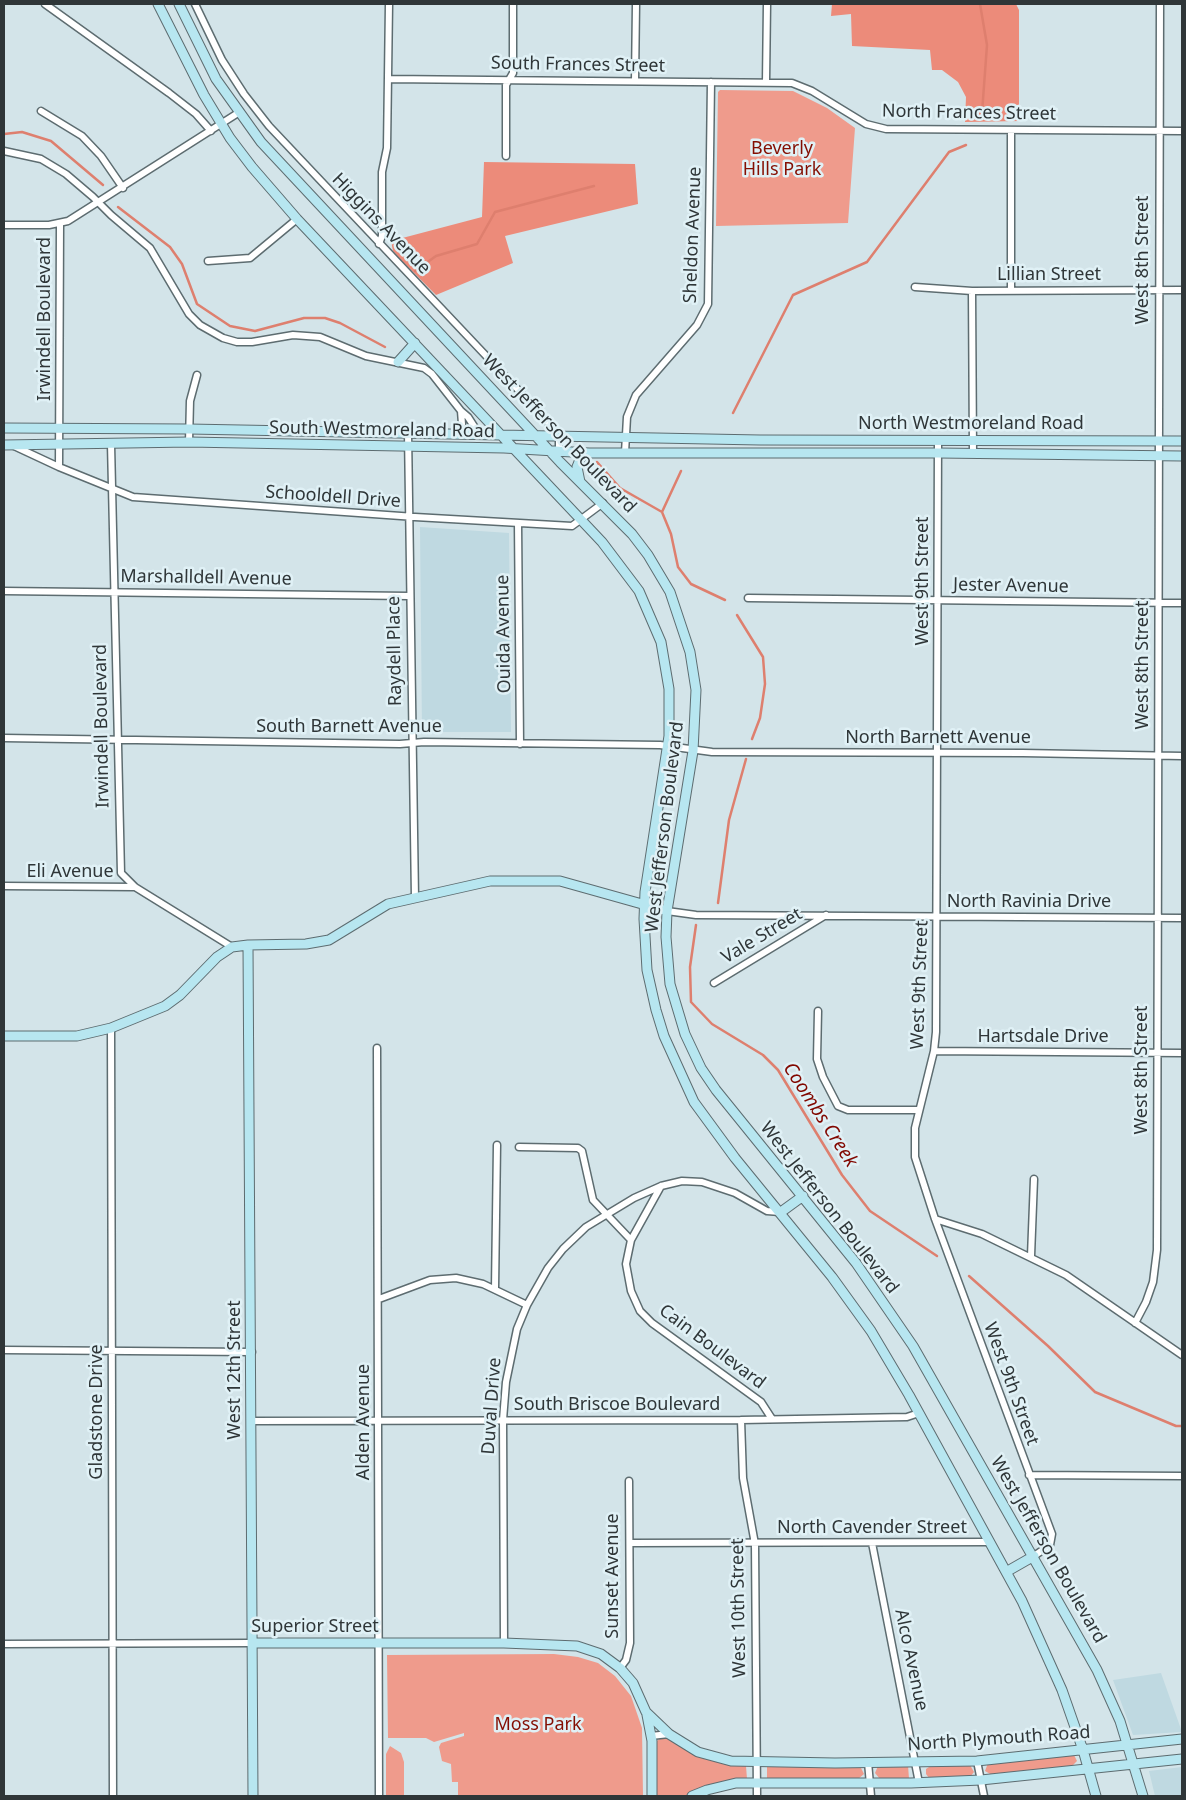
<!DOCTYPE html>
<html>
<head>
<meta charset="utf-8">
<style>
  body { margin:0 }
  #map { position:relative; width:1186px; height:1800px; overflow:hidden; background:#d3e4e9; font-family:"Noto Sans",sans-serif }
  canvas { display:block }
  .frame { position:absolute; inset:0; border:5px solid #2f3638; pointer-events:none }
</style>
</head>
<body>
<div id="map">
<canvas width="1186" height="1800"></canvas>
<div class="frame"></div>
</div>
<script>
const c = document.querySelector('canvas').getContext('2d');
c.lineJoin = 'round';
function fill(path, color) {
  c.fillStyle = color;
  c.fill(path, 'evenodd');
}
function shape(rows) {
  const path = new Path2D();
  for (const r of rows) {
    path.moveTo(r[0], r[1]);
    for (let i = 2; i < r.length; i += 2) path.lineTo(r[i], r[i + 1]);
  }
  return path;
}
function stroke(path, color, width, dash) {
  c.strokeStyle = color;
  c.lineWidth = width;
  c.lineCap = dash ? 'butt' : 'round';
  c.setLineDash(dash || []);
  c.stroke(path);
}
function write(font, color, halo, rows, align = 'center') {
  c.font = font + ' "Noto Sans",sans-serif';
  c.lineWidth = 5;
  c.setLineDash([]);
  c.textBaseline = 'middle';
  c.strokeStyle = halo;
  c.fillStyle = color;
  for (const [text, x, y, turn = 0] of rows) {
    c.save();
    c.translate(x, y);
    c.rotate((+turn || 0) * Math.PI / 180);
    c.textAlign = isNaN(turn) ? turn : align;
    if (halo) c.strokeText(text, 0, 0);
    c.fillText(text, 0, 0);
    c.restore();
  }
}
fill(shape([
  [420,527,509,533,511,732,422,732],
  [1161,1673,1182,1732,1133,1735,1113,1680],
  [1182,1767,1182,1796,1155,1796,1149,1771]
]), '#bfd9e1');
fill(shape([
  [720,90,793,91,827,108,855,128,848,223,716,226,718,92],
  [554,1654,578,1657,598,1663,615,1676,631,1696,642,1728,643,1796,458,1796,458,1782,452,1782,451,1764,442,1761,439,1747,441,1743,464,1736,464,1733,434,1742,426,1738,388,1738,387,1655],
  [660,1738,669,1739,704,1759,746,1766,747,1779,714,1784,687,1796,657,1796,657,1741],
  [390,1746,401,1753,404,1762,404,1796,386,1796,386,1754],
  [1073,1753,1077,1761,1072,1766,992,1775,985,1771,988,1763],
  [908,1765,909,1779,880,1779,875,1773,878,1766],
  [932,1765,970,1765,974,1772,970,1777,929,1778,926,1774,926,1769],
  [767,1766,860,1766,864,1774,858,1779,767,1779]
]), '#ef9b8c');
fill(shape([
  [832,4,1016,4,1019,10,1019,121,965,122,966,97,958,82,942,70,932,70,930,50,852,46,851,14,831,16],
  [484,162,635,164,638,204,505,236,513,263,436,295,400,259,393,251,391,241,482,217]
]), '#ec8b7a');
stroke(shape([
  [980,4,987,45,982,113],
  [4,134,22,132,51,141,103,185],
  [118,207,170,247,182,264,197,304,230,326,255,331,304,318,325,318,340,323,385,347],
  [415,271,436,256,477,244,495,212,594,186],
  [733,413,793,295,867,262,949,152,966,145],
  [597,462,620,488,662,512,671,534,678,567,691,584,725,600],
  [662,512,681,471],
  [737,615,763,657,765,684,760,718,752,739],
  [718,903,729,820,746,759],
  [696,925,690,967,691,1002,712,1024,763,1055,778,1070,842,1175,870,1211,937,1256],
  [969,1276,1048,1346,1095,1392,1176,1426,1182,1426]
]), '#de7f6e', 2.5);
const street = shape([
  [45,4,169,93,196,114,211,131],
  [195,4,222,60,244,94,269,126,541,414,559,437,559,451],
  [388,79,792,83,812,91,866,124,886,129,1182,131],
  [635,81,636,4],
  [766,82,767,4],
  [41,111,82,136,101,156,123,188],
  [1011,130,1011,289],
  [4,151,41,159,66,174,93,197,111,215,150,248,189,314,200,325,223,338,237,342,252,342,293,335,320,337,366,356,424,368,432,374,461,411,468,417,479,434],
  [506,156,506,85,513,73,513,4],
  [4,225,49,225,68,221,238,113],
  [60,225,59,467,133,497,415,517,572,526,603,503],
  [379,244,382,236,382,172,387,148,389,4],
  [208,261,250,258,297,219],
  [915,287,972,291,1182,290],
  [972,291,973,453],
  [408,433,415,898],
  [460,434,462,424,461,411],
  [938,440,936,1032,934,1051,915,1128,915,1157,935,1219,1052,1534,1050,1545,1034,1556],
  [189,442,190,401,197,375],
  [111,444,121,873,135,887,232,947],
  [14,446,59,467],
  [625,453,627,417,636,395,697,325,708,304,711,82],
  [518,523,520,744],
  [4,591,409,596],
  [748,598,1182,603],
  [4,738,400,744,424,742,660,745,712,752,1023,753,1182,756],
  [4,886,135,887],
  [667,911,696,915,1182,918],
  [714,983,826,915],
  [818,1011,817,1059,823,1077,838,1106,848,1110,919,1110],
  [111,1028,113,1796],
  [377,1048,379,1796],
  [934,1051,1182,1053],
  [519,1147,578,1148,582,1151,593,1200,631,1240],
  [661,1186,631,1240,626,1264,631,1291,640,1311,652,1323,761,1402,772,1419],
  [935,1219,982,1234,1066,1275,1182,1355],
  [1031,1256,1034,1179],
  [495,1289,497,1145],
  [379,1299,430,1280,456,1278,483,1284,527,1305],
  [1135,1323,1146,1302,1153,1282,1157,1250,1160,4],
  [4,1350,252,1352],
  [741,1420,743,1478,755,1544,757,1796],
  [252,1421,741,1420,907,1417,919,1413],
  [1029,1475,1182,1476],
  [631,1543,990,1542],
  [872,1543,919,1783],
  [504,1643,503,1420,506,1382,517,1329,527,1305,548,1268,563,1249,586,1227,634,1198,661,1186,682,1181,702,1182,735,1193,767,1211,780,1212],
  [4,1644,252,1643],
  [620,1668,626,1660,630,1643,629,1481],
  [651,1736,669,1734],
  [977,1761,984,1796],
  [868,1762,871,1796]
]);
const secondary = shape([
  [158,4,204,95,230,138,252,167,297,219,602,542,639,591,661,642,669,689,669,736,645,892,644,919,647,970,656,1010,664,1036,694,1102,735,1158,832,1277,871,1331,909,1395,1022,1601,1062,1690,1083,1750,1096,1796],
  [179,4,216,79,261,142,560,462,632,534,648,555,670,592,690,652,696,690,693,751,667,911,666,937,670,984,685,1034,701,1068,716,1090,856,1263,913,1346,1097,1670,1120,1721,1143,1796],
  [398,362,415,343],
  [4,428,189,429,760,440,1182,441],
  [4,445,189,442,504,448,589,453,938,453,1182,456],
  [580,482,577,467,581,457,588,453],
  [248,945,253,1796],
  [4,1036,77,1036,111,1028,165,1006,180,995,217,957,232,947,248,945,306,944,329,940,388,904,490,881,560,881,667,911],
  [781,1212,803,1196],
  [1006,1572,1034,1556],
  [252,1643,504,1643,577,1646,601,1654,620,1668,633,1683,646,1712,669,1734,698,1752,731,1761,835,1763,977,1761,1182,1739],
  [647,1715,652,1741,652,1796],
  [692,1796,707,1790,736,1783,911,1783,981,1780,1182,1759]
]);
stroke(street, '#5d6c70', 9);
stroke(secondary, '#5d6c70', 11);
stroke(street, '#fff', 6);
stroke(secondary, '#b7e6f0', 9);
write('18px', '#2f3638', '#e0f1f6', [
  ["South Frances Street",578,65,1],
  ["North Frances Street",969,113,1],
  ["Higgins Avenue",381,224,46],
  ["Sheldon Avenue",693,235,-88],
  ["West 8th Street",1143,260,-90],
  ["Lillian Street",1049,275],
  ["Irwindell Boulevard",45,319,-90],
  ["North Westmoreland Road",971,424],
  ["South Westmoreland Road",382,430,1],
  ["West Jefferson Boulevard",559,434,46],
  ["Schooldell Drive",333,497,4],
  ["Marshalldell Avenue",206,578,1],
  ["West 9th Street",923,581,-90],
  ["Jester Avenue",1011,586,1],
  ["Ouida Avenue",504,634,-91],
  ["Raydell Place",395,651,-91],
  ["West 8th Street",1143,665,-90],
  ["Irwindell Boulevard",102,726,-91],
  ["South Barnett Avenue",349,727],
  ["North Barnett Avenue",938,738],
  ["West Jefferson Boulevard",665,827,-83],
  ["Eli Avenue",70,872],
  ["North Ravinia Drive",1029,902],
  ["Vale Street",762,936,-31],
  ["West 9th Street",920,985,-88],
  ["Hartsdale Drive",1043,1037],
  ["West 8th Street",1142,1070,-90],
  ["West Jefferson Boulevard",829,1208,52],
  ["Cain Boulevard",712,1347,37],
  ["West 12th Street",235,1370,-90],
  ["West 9th Street",1011,1384,70],
  ["South Briscoe Boulevard",617,1405],
  ["Duval Drive",492,1406,-86],
  ["Gladstone Drive",97,1412,-90],
  ["Alden Avenue",364,1422,-90],
  ["North Cavender Street",872,1528],
  ["West Jefferson Boulevard",1048,1550,60],
  ["Sunset Avenue",613,1576,-90],
  ["West 10th Street",739,1608,-91],
  ["Superior Street",315,1627],
  ["Alco Avenue",911,1660,78],
  ["North Plymouth Road",999,1739,-4]
]);
write('18px', '#840e02', '#e0f1f6', [
  ["Beverly",782,149],
  ["Hills Park",782,170],
  ["Moss Park",538,1725]
]);
write('italic 19px', '#810800', '#e0f1f6', [
  ["Coombs Creek",820,1115,57]
]);
</script>
</body>
</html>
